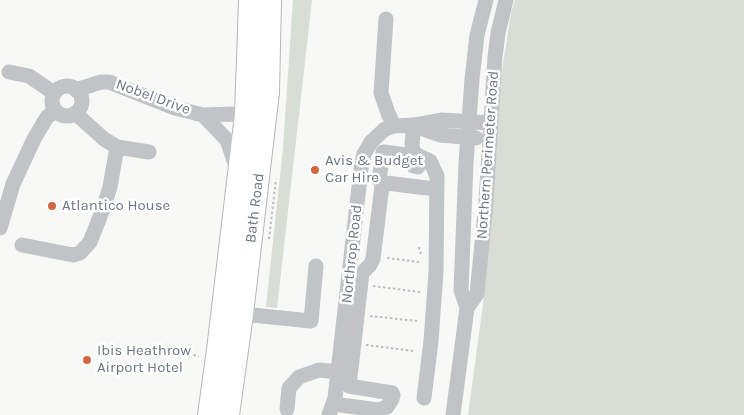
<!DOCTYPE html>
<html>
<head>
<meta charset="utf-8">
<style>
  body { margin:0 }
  canvas { display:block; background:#f8f8f6 }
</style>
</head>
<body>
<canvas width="744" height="415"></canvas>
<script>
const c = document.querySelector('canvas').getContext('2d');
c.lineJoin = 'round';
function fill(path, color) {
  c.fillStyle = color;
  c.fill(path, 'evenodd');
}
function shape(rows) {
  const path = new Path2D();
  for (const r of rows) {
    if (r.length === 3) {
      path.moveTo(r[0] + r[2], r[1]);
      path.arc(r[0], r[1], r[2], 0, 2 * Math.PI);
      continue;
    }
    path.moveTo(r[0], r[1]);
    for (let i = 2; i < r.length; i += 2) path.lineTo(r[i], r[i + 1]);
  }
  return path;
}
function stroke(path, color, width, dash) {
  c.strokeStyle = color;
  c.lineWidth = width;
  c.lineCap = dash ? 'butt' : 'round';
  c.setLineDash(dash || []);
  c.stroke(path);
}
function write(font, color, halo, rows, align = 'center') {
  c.font = font + ' Karla,sans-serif';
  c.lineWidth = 5;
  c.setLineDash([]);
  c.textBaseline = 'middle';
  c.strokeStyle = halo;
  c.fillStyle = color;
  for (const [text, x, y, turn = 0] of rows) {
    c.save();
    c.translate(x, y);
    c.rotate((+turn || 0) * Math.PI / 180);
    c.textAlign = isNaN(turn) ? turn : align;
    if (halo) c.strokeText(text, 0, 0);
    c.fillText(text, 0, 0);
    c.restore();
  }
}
fill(shape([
  [293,0,312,0,277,308,266,307,283,148],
  [515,0,744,0,744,415,468,415,483,304,494,191,501,77,511,13]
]), '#d8ddd6');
const highway = shape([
  [209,415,218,350,246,115,250,0],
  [228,415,242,314,268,92,270,0]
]);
stroke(highway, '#b4b7ba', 24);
stroke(shape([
  [269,239,276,179],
  [419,247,421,255],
  [387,258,419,262],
  [373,286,420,292],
  [370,316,417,321],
  [366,345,414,351],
  [169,350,199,356]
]), '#babdbf', 2, [2.5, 2.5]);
stroke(shape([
  [386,19,381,93,388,113,394,126],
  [9,72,29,76,54,93],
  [67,101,15],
  [76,90,101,82,109,82,175,108,203,115,231,114,254,116],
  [75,113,104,139,117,147,149,152],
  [203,115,227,140,237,169],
  [414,125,412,144,413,151,417,155,430,161,437,176,436,272,431,341,424,398],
  [415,126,440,135,476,138],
  [383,184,379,180,383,152,407,155,413,166,418,167],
  [0,228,13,184,34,139,47,117,55,111],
  [22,245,73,255,80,253,90,242,103,209,110,187,117,147],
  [467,308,477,294,486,202,495,57,498,33,506,0],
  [242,314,311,321,316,266],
  [333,404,378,410,387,407,392,399,393,395,392,393,349,386,362,273,370,265,373,259,382,186,383,184,386,183,427,188],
  [287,409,289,388,299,377,319,370,338,372],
  [329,415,335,398,361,169,364,154,371,142,385,129,394,126,414,125,441,120,490,123],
  [453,415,467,308,461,290,466,163,472,79,477,35,486,0]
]), '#c0c4c7', 15);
stroke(highway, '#fff', 22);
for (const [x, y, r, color] of [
  [315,170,5,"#d0673f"],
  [52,206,5,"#d0673f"],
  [87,360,5,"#d0673f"]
]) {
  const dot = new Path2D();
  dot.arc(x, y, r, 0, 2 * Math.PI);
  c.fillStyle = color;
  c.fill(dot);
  stroke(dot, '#fff', 2);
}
write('15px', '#6b7884', '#fff', [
  ["Nobel Drive",153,97,20],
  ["Northern Perimeter Road",488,155,-86],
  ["Bath Road",255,208,-83],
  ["Northrop Road",352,254,-84]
]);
write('15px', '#6b7884', '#fff', [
  ["Avis & Budget",325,161],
  ["Car Hire",325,178],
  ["Atlantico House",62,206],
  ["Ibis Heathrow",97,351],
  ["Airport Hotel",97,368]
], 'left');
</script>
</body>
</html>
